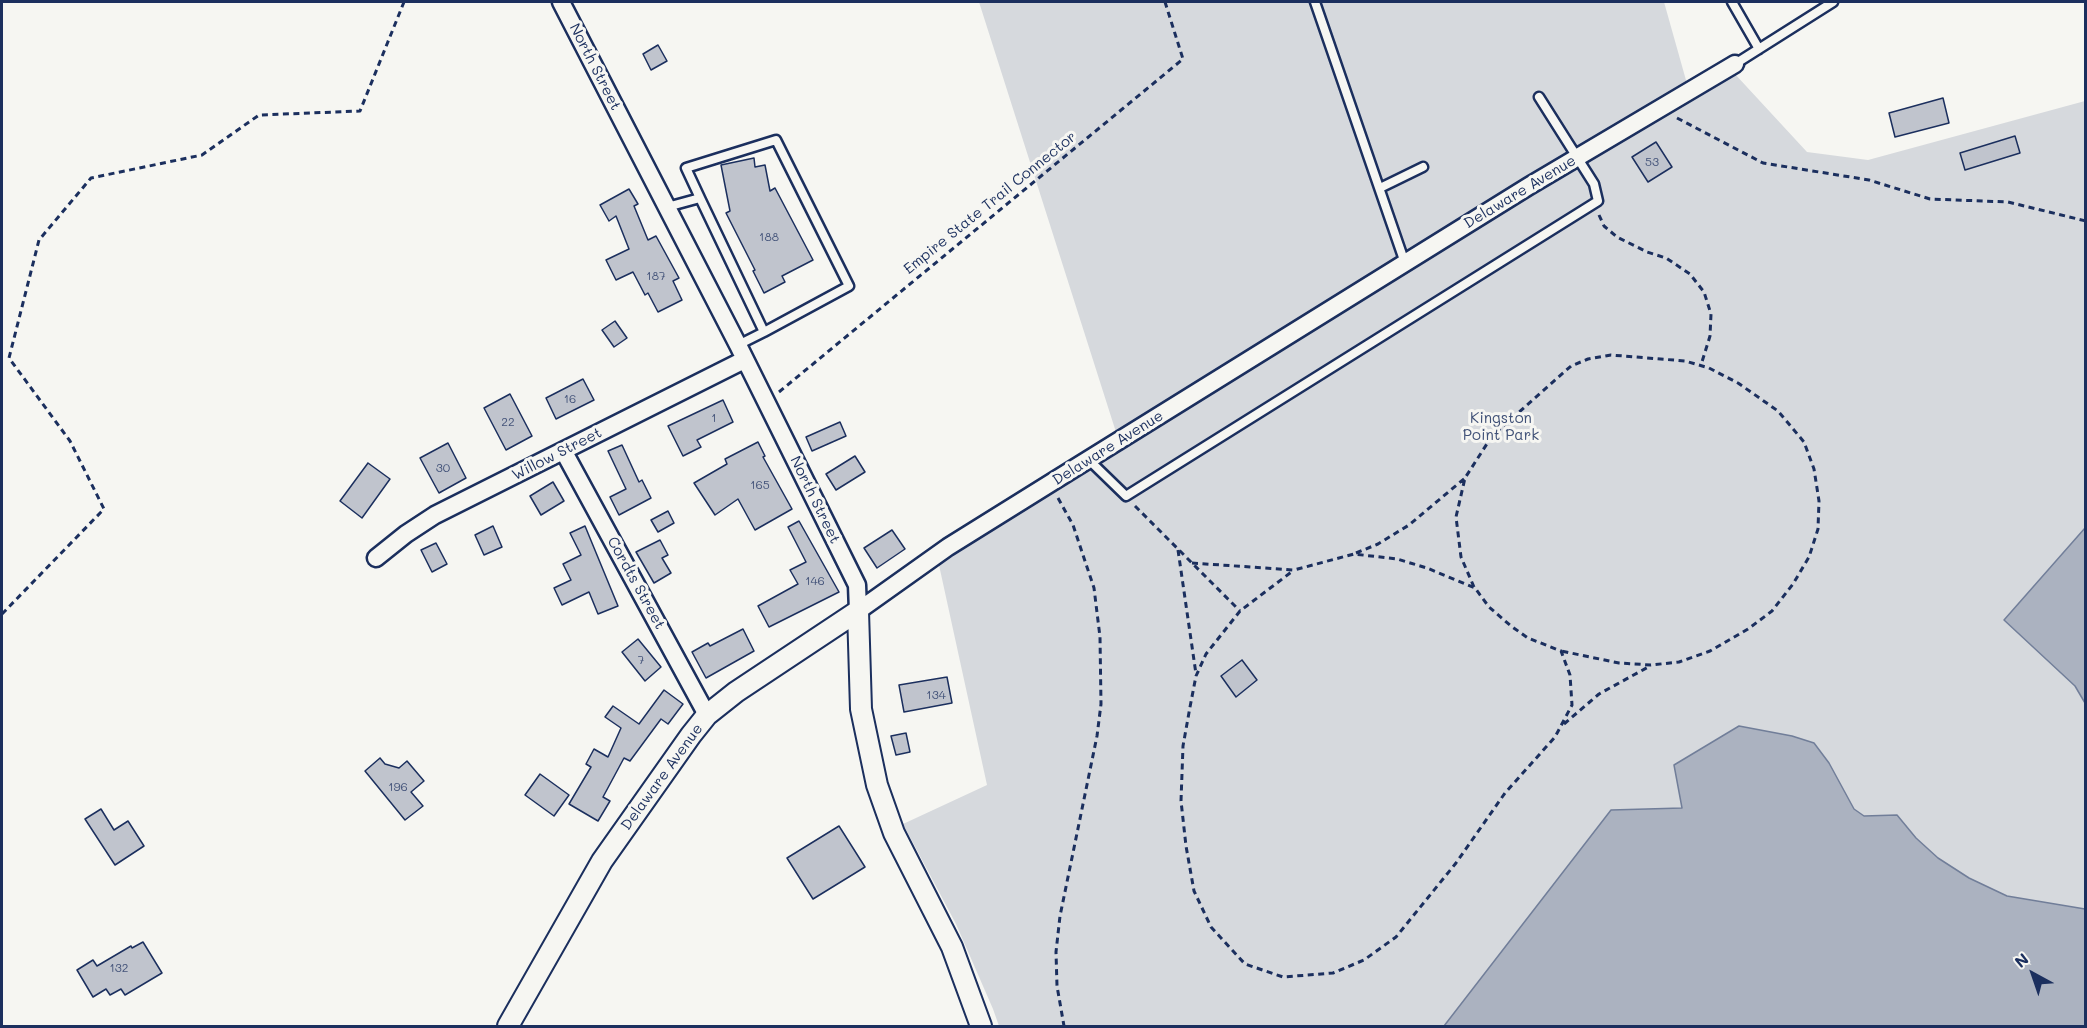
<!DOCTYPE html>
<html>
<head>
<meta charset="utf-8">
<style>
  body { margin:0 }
  #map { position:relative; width:2087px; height:1028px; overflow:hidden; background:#f6f6f2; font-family:Mali,sans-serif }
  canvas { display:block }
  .frame { position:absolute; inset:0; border:3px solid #1b2f5e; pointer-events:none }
  .north { position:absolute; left:2003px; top:944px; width:60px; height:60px; -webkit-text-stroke:4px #f6f6f2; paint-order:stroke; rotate:320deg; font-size:16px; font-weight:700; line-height:24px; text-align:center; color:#1b2f5e }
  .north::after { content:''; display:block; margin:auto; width:21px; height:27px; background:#1b2f5e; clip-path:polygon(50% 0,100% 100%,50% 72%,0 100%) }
</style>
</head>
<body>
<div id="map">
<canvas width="2087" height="1028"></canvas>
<div class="frame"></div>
<div class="north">N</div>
</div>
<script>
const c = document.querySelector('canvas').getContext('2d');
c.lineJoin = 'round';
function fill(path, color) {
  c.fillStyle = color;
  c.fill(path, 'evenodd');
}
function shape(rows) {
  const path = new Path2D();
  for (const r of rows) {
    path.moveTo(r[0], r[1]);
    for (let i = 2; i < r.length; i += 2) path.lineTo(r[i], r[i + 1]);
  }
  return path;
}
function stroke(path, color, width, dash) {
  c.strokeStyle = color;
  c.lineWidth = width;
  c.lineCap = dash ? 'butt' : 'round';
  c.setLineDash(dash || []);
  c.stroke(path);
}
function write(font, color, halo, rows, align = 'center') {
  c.font = font + ' Mali,sans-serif';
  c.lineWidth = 6;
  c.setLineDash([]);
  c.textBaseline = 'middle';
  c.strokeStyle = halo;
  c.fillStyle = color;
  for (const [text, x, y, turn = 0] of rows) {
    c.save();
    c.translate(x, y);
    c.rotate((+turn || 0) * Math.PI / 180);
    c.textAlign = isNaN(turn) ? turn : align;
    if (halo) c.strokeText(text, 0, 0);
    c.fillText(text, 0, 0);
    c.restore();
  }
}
fill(shape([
  [979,2,1664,2,1691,98,1734,73,1807,152,1868,160,2085,101,2085,528,2004,620,2075,686,2085,703,2085,909,2007,896,1969,878,1938,858,1916,838,1897,815,1864,816,1854,809,1829,763,1814,743,1792,736,1739,726,1682,808,1611,810,1444,1026,999,1026,993,1009,956,924,903,824,987,785,939,565,1122,451]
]), '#d6d9dd');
const water = shape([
  [2085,528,2085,703,2075,686,2004,620,2085,528],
  [1739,726,1792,736,1814,743,1829,763,1854,809,1864,816,1897,815,1916,838,1938,858,1969,878,2007,896,2085,909,2085,1026,1444,1026,1611,810,1682,808,1674,765,1739,726]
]);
fill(water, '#abb2c0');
stroke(water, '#717e99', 1.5);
const building = shape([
  [658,45,667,61,651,70,643,54,658,45],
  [1943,98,1949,123,1895,137,1889,113,1943,98],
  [2015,136,2020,153,1965,170,1960,153,2015,136],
  [1656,142,1672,167,1648,182,1632,157,1656,142],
  [754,158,755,167,765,165,770,191,775,188,813,260,782,276,785,282,764,293,753,271,755,270,726,213,730,211,721,165,754,158],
  [629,189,638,204,634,206,648,240,656,236,679,278,673,281,682,300,658,312,648,293,645,295,633,272,616,280,606,260,629,249,616,216,609,221,600,205,629,189],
  [615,321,627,338,614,347,602,330,615,321],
  [583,379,594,400,556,419,546,398,583,379],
  [510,394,532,436,506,450,484,408,510,394],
  [723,400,733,422,697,440,701,447,683,456,668,426,723,400],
  [840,422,846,436,812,451,806,437,840,422],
  [758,442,765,456,763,457,792,509,755,530,738,499,715,515,694,483,727,464,725,459,758,442],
  [448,443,466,478,439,493,420,458,448,443],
  [622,445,639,482,642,480,651,498,619,515,610,497,626,489,608,451,622,445],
  [855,456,865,472,836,490,826,474,855,456],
  [368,463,390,479,362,518,340,501,368,463],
  [553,482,564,501,541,515,530,496,553,482],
  [668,511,674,523,658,532,651,520,668,511],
  [799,521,839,592,769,627,758,606,798,584,790,570,806,562,788,527,799,521],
  [493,526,502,547,484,555,475,535,493,526],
  [585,526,618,606,598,614,589,592,562,605,554,588,571,580,563,564,581,555,570,533,585,526],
  [892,530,905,549,877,568,864,548,892,530],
  [660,540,668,555,662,558,671,573,654,583,636,552,660,540],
  [436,543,447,564,432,572,421,550,436,543],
  [743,629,754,651,706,678,692,652,708,643,710,646,743,629],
  [638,639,661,667,645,681,622,652,638,639],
  [1242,660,1257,680,1236,697,1221,676,1242,660],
  [947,677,952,703,904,712,899,685,947,677],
  [664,690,683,704,668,724,661,719,630,761,624,758,603,797,610,801,598,821,569,804,591,767,586,764,594,749,608,757,621,728,605,717,613,706,639,724,664,690],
  [906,733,910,752,896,755,891,736,906,733],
  [380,758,385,764,399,768,407,761,424,781,411,792,423,806,405,820,365,771,380,758],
  [540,774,569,795,554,816,525,795,540,774],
  [101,809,114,830,128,821,144,846,115,865,85,819,101,809],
  [839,826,865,867,813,899,787,858,839,826],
  [143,942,162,973,125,995,121,989,110,995,106,989,93,997,77,970,93,960,97,966,131,946,132,948,143,942]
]);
fill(building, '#c0c4cd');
stroke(building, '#1b2f5e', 1.5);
const service = shape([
  [1315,2,1405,263],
  [1732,2,1759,49],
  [1735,64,1833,2],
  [1380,188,1423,167],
  [700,198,686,168,776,140,849,286,764,332],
  [667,207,700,198,764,332,738,345],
  [1089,460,1126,496,1598,201,1594,184,1539,97]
]);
const minor = shape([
  [561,2,738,345,857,585,858,611],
  [564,452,707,715],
  [376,558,406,534,435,515,744,360],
  [858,611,948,547,1078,466,1529,186,1735,64]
]);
const tertiary = shape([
  [858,611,861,709,877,785,894,833,952,947,981,1026],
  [508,1026,602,861,691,735,707,715,736,692,858,611]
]);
stroke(service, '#1b2f5e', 13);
stroke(minor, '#1b2f5e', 21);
stroke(tertiary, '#1b2f5e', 24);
stroke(shape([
  [1677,118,1763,163,1869,180,1930,199,2008,202,2086,221],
  [1599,215,1604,226,1617,237,1647,252,1666,258,1690,274,1704,292,1711,314,1710,336,1701,365],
  [779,392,1183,59,1165,2],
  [1058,498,1073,525,1094,588,1100,637,1101,704,1097,736,1060,916,1056,952,1057,986,1064,1026],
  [1135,506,1240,611],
  [1178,550,1196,674],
  [1356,553,1378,544,1409,525,1465,478],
  [1192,563,1294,570,1354,554,1397,559,1427,568,1475,588,1489,607,1511,626,1528,638,1561,651,1570,675,1572,705,1555,737,1505,793,1456,863,1396,937,1364,960,1333,973,1283,977,1245,964,1211,927,1194,891,1186,846,1181,801,1183,746,1190,707,1196,676,1206,654,1240,611,1294,570],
  [1474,587,1461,557,1456,517,1465,478,1492,436,1571,366,1588,359,1611,355,1685,361,1709,368,1738,383,1778,411,1804,442,1814,469,1819,501,1818,529,1809,557,1793,584,1772,611,1748,629,1710,651,1679,662,1651,665,1619,663,1561,651],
  [2,614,104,509,70,441,9,358,39,240,91,178,202,155,259,115,360,111,404,2],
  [1564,724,1599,694,1650,666]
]), '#1b2f5e', 3, [6, 4.5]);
stroke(service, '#f6f6f2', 8);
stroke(minor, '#f6f6f2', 16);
stroke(tertiary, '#f6f6f2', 20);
write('12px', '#44547a', null, [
  ["53",1652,162],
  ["188",769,237],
  ["187",656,276],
  ["16",570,399],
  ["1",714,418],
  ["22",508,422],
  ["30",443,468],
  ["165",760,485],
  ["146",815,581],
  ["7",641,660],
  ["134",936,695],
  ["196",398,787],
  ["132",119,968]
]);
write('15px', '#1b2f5e', '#f6f6f2', [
  ["North Street",595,67,63],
  ["Delaware Avenue",1520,192,-31],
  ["Empire State Trail Connector",990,203,-39],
  ["Delaware Avenue",1108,448,-32],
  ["Willow Street",557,454,-27],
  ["North Street",815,500,64],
  ["Cordts Street",636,583,61],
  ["Delaware Avenue",662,777,-54]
]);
write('15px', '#405177', '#f6f6f2', [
  ["Kingston",1501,418],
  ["Point Park",1501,435]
]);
</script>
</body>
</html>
